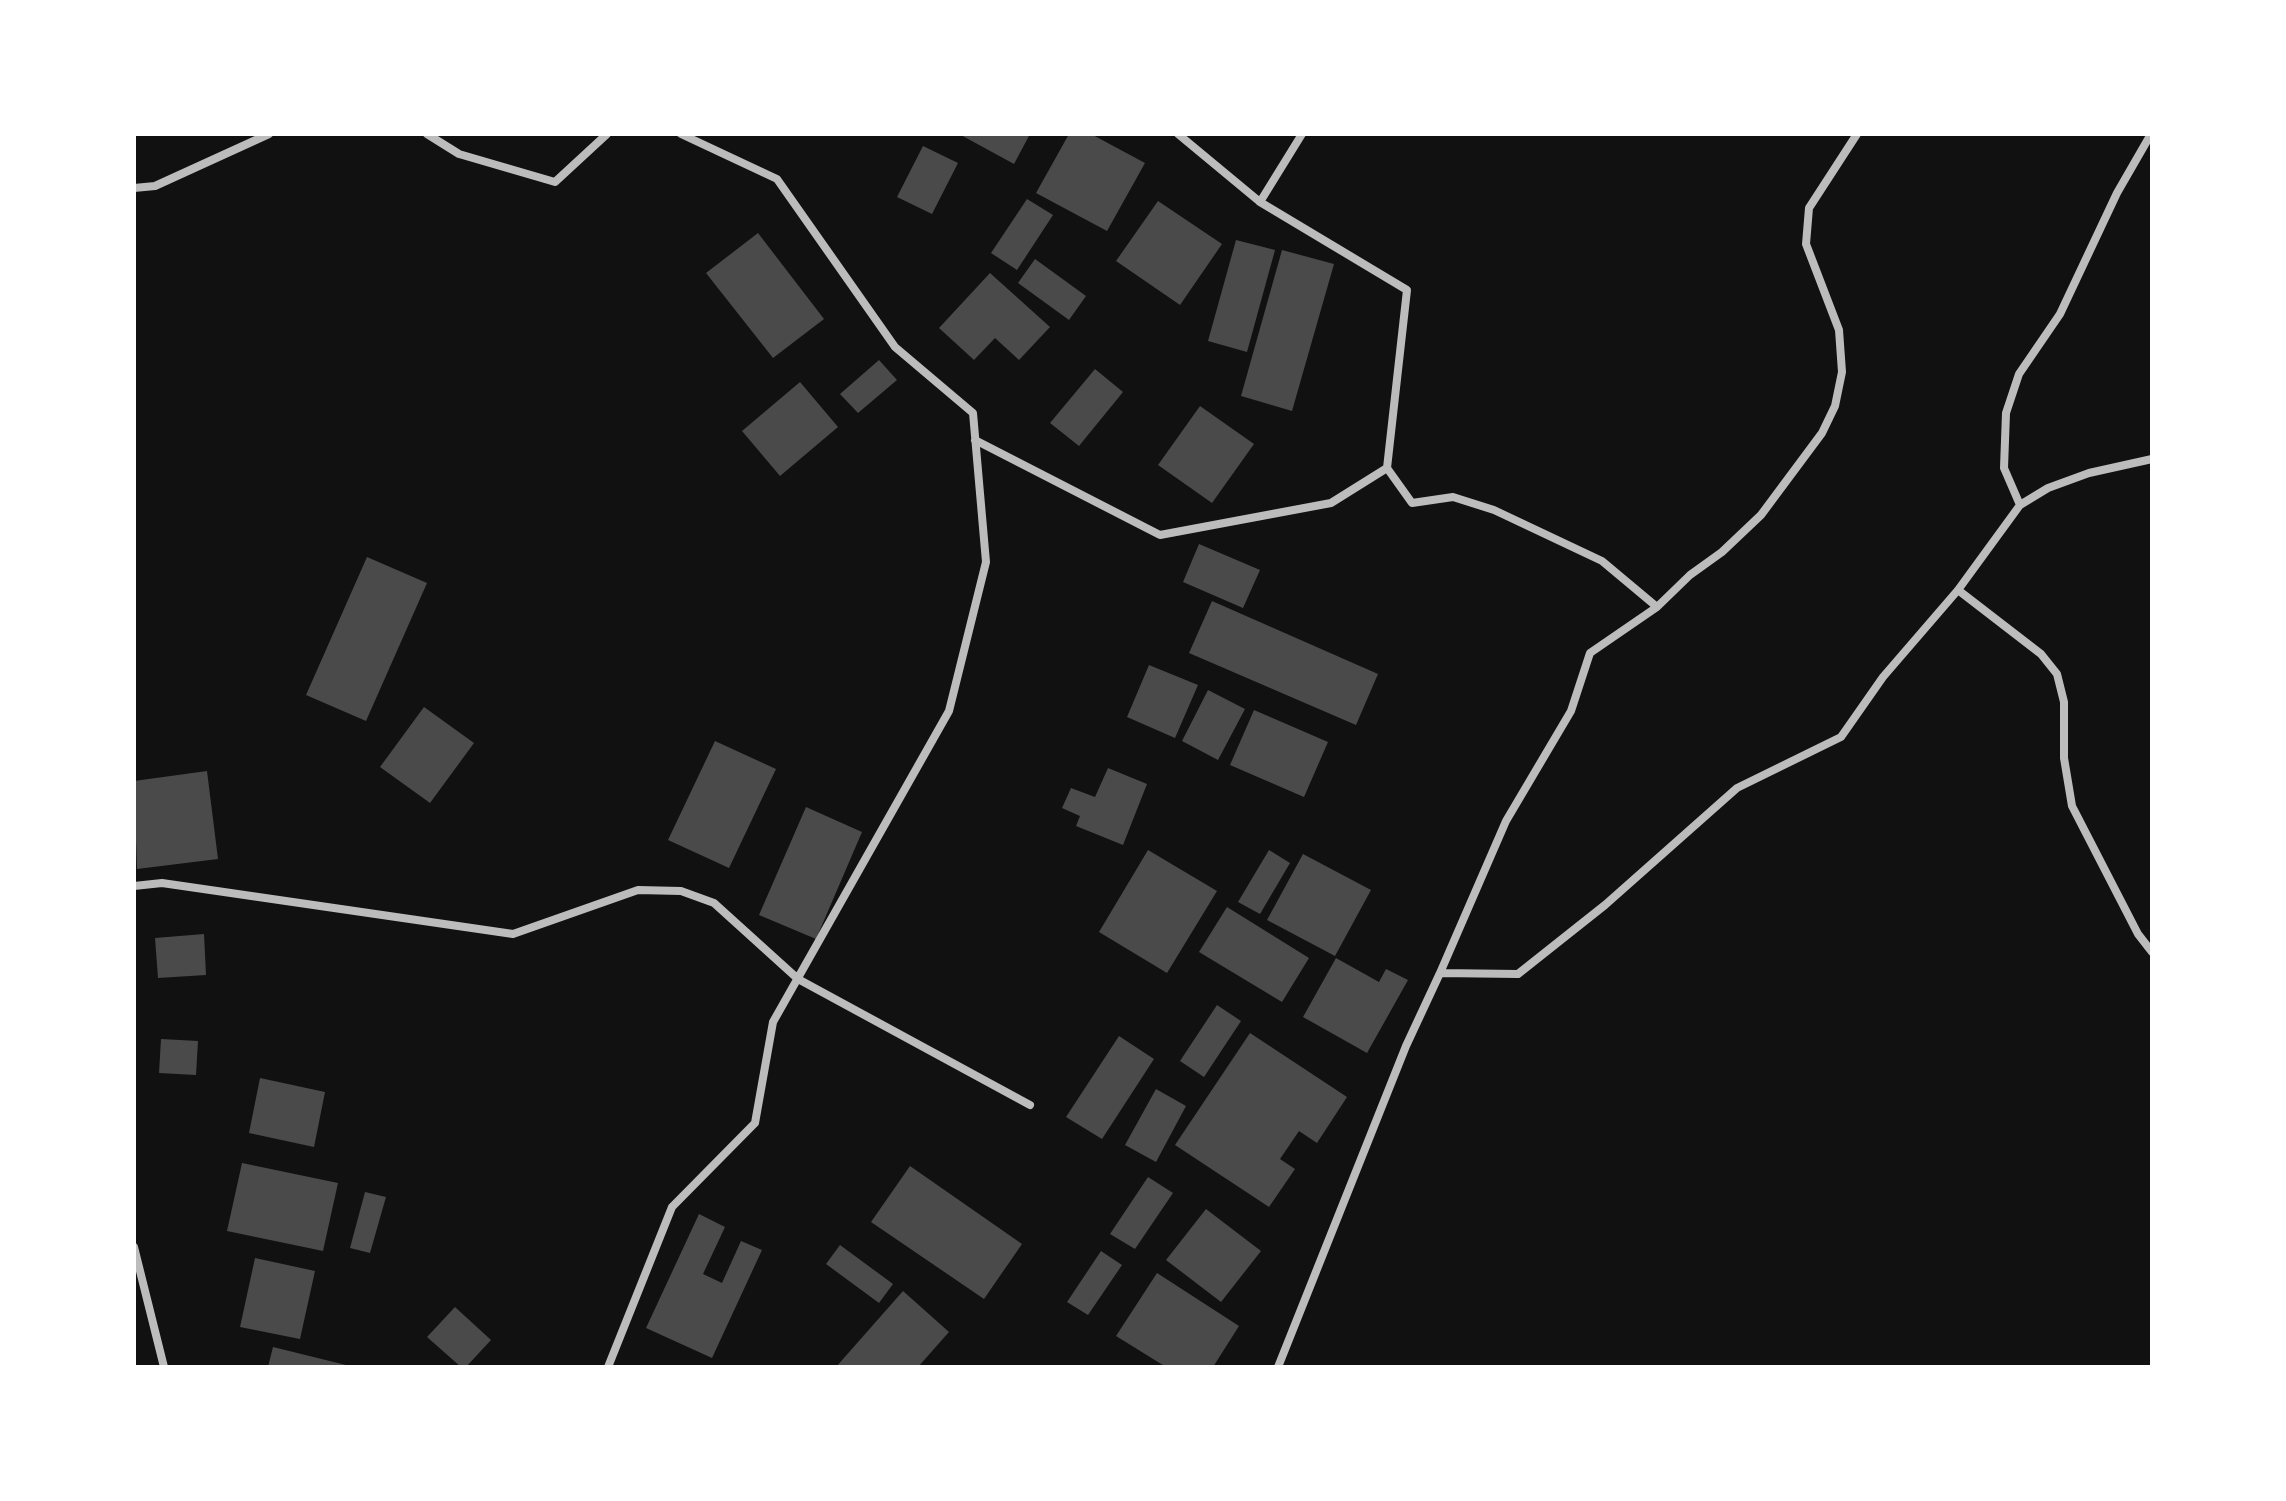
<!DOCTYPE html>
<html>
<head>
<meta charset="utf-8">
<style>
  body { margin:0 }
  #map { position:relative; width:2286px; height:1501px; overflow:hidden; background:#111; font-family:"Work Sans",sans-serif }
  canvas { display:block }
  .frame { position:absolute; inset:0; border:136px solid #fff; pointer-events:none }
</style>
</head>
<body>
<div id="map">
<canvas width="2286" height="1501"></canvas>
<div class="frame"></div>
</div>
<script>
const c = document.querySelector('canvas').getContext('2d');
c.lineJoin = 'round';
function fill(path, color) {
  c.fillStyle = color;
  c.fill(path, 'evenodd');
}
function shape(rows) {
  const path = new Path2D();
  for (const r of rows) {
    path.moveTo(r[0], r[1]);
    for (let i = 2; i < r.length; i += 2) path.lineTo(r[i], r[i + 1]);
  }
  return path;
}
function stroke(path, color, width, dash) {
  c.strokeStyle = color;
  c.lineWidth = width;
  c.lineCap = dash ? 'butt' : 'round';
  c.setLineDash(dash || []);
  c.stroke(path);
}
fill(shape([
  [959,134,1030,134,1014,164],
  [1069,134,1091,134,1145,163,1107,231,1036,193],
  [923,146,958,163,932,214,897,197],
  [1027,199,1053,215,1017,270,991,253],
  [1158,201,1222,244,1180,305,1116,261],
  [758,233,824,319,773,358,706,273],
  [1236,240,1275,250,1247,352,1208,341],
  [1282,250,1334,264,1292,411,1241,396],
  [1035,259,1086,296,1069,320,1018,283],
  [990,273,1050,327,1019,360,995,338,974,360,939,328],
  [879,360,897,380,858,413,840,394],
  [1095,369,1123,392,1079,446,1050,423],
  [800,382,838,427,780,476,742,431],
  [1200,406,1254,444,1212,503,1158,465],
  [1199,544,1260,570,1243,608,1183,582],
  [367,557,427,583,366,721,306,695],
  [1212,601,1378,674,1356,725,1189,653],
  [1149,665,1198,685,1175,738,1127,717],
  [1208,690,1245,709,1218,760,1182,741],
  [424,707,474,743,430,803,380,767],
  [1254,710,1328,742,1304,797,1230,765],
  [715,741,776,769,729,868,668,840],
  [1108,768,1147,784,1123,845,1076,826,1080,816,1062,808,1071,788,1095,797],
  [207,771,218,859,137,869,134,781],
  [806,807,862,832,816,939,759,915],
  [1148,850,1217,891,1167,973,1099,932],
  [1269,850,1290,863,1260,914,1238,902],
  [1303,854,1371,890,1335,956,1267,920],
  [1227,907,1309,958,1282,1002,1199,952],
  [204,934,206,975,158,978,155,938],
  [1336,958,1379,982,1386,969,1408,980,1367,1053,1303,1017],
  [1217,1005,1241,1021,1204,1077,1180,1061],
  [1250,1033,1347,1097,1317,1143,1299,1131,1280,1159,1295,1169,1269,1207,1175,1145],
  [1119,1036,1154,1059,1102,1139,1066,1117],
  [161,1039,198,1041,196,1075,159,1073],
  [260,1078,325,1092,314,1147,249,1133],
  [1156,1089,1186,1106,1156,1162,1125,1145],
  [242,1163,338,1183,323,1251,227,1231],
  [910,1166,1022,1244,984,1299,871,1222],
  [1148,1177,1173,1193,1135,1249,1110,1234],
  [365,1192,386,1197,370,1253,350,1248],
  [1206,1209,1261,1251,1221,1302,1166,1260],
  [699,1214,725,1227,703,1274,722,1283,741,1241,762,1250,712,1358,646,1328],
  [840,1245,893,1284,879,1303,826,1264],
  [1101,1251,1122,1265,1088,1315,1067,1302],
  [255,1258,315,1271,300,1339,240,1327],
  [1157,1273,1239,1326,1213,1367,1166,1367,1116,1336],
  [903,1291,949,1332,918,1367,836,1367],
  [455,1307,491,1340,466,1367,461,1367,427,1337],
  [273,1347,350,1366,350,1367,268,1367]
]), '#4a4a4a');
stroke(shape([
  [427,134,459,154,555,182,607,134],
  [1178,134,1260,202,1407,290,1387,468,1412,503,1453,497,1494,510,1602,561,1657,607],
  [134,188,155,186,269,134],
  [1260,202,1302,134],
  [975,440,1160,535,1331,503,1387,468],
  [2020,505,2004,468,2006,413,2019,374,2060,314,2117,193,2151,134],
  [1958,590,2041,654,2057,674,2064,702,2064,758,2072,806,2138,934,2152,952],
  [134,886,162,883,513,934,638,890,681,891,714,903,798,979,1030,1105],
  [1440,973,1506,821,1571,711,1590,653,1657,607,1690,575,1722,552,1761,515,1822,433,1835,406,1842,372,1839,330,1806,244,1809,208,1857,134],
  [134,1247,164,1367],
  [608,1367,672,1207,755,1123,773,1022,949,711,986,562,973,413,895,347,777,179,681,134],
  [1278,1367,1406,1046,1440,973,1518,974,1605,905,1737,788,1841,737,1883,677,1958,590,2020,505,2048,488,2089,473,2152,459]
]), '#bcbcbc', 8);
</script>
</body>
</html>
